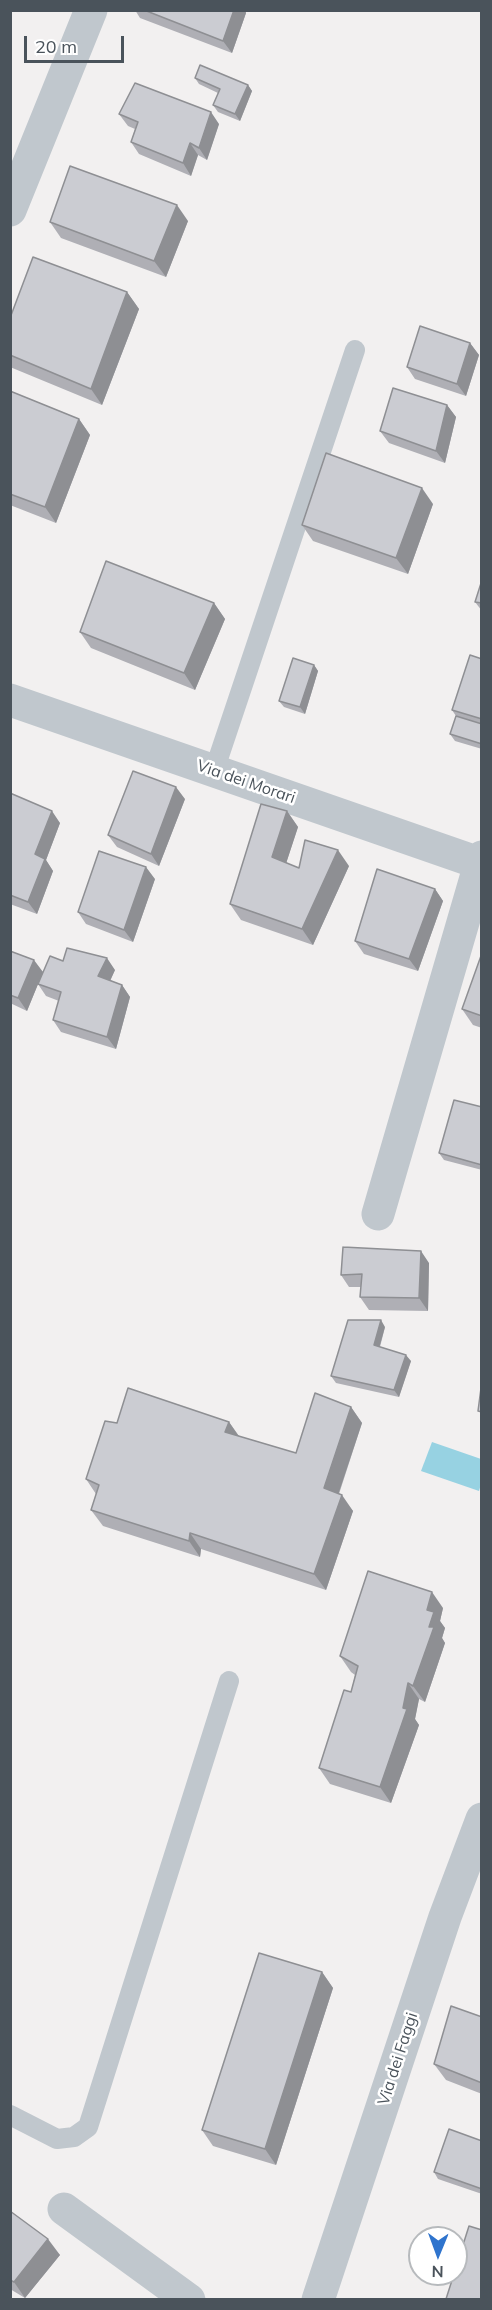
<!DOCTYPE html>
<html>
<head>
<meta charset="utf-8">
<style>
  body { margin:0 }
  #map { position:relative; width:492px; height:2310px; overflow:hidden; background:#f2f0f0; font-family:Mulish,sans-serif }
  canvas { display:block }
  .frame { position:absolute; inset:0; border:12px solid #4a535b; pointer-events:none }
  .north { position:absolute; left:408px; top:2226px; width:60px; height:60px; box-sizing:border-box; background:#fff; border:2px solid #b7babd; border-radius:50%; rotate:181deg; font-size:16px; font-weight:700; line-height:24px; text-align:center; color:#4a535b }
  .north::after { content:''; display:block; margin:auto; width:21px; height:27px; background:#2f74cd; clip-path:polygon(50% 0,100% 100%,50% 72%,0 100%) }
  .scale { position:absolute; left:24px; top:36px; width:100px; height:27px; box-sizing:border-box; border:3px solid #4a535b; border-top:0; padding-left:8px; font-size:18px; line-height:21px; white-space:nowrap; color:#4a535b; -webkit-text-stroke:4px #fff; paint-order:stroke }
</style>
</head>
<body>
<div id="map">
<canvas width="492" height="2310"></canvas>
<div class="frame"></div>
<div class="north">N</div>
<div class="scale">20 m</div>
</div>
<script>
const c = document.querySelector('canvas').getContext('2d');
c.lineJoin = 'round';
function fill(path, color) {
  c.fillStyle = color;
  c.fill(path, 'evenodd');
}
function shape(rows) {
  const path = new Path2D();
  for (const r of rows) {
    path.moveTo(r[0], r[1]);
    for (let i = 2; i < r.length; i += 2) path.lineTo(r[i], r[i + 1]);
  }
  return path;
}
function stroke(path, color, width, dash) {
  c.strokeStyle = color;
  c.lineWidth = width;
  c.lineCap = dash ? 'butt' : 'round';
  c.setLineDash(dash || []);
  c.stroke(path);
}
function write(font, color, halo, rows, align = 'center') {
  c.font = font + ' Mulish,sans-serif';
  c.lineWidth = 5;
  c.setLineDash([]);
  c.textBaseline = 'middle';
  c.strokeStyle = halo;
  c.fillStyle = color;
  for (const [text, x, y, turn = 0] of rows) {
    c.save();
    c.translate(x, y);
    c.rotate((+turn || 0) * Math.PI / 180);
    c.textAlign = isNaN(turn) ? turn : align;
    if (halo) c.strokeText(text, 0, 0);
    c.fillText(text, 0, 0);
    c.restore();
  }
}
fill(shape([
  [432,1442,481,1459,481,1484,479,1491,421,1471]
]), '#97d2e2');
stroke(shape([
  [214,771,355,350],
  [10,2115,57,2139,74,2137,88,2127,229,1681]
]), '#c0c7cd', 20);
stroke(shape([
  [10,210,91,10],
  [10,700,482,864],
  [378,1214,482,857],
  [64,2209,189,2300],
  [318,2300,445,1917,482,1819]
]), '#c0c7cd', 33);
fill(shape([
  [135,10,245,10,246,13,232,53,140,18],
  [195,78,248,85,252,91,240,121,218,112,213,105,218,93,199,84],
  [119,114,219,124,207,160,198,155,191,176,139,154,131,142,135,129,128,126],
  [188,221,166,277,61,238,50,222],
  [127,292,139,309,102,405,10,367,10,318],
  [470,343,479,355,466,396,415,379,407,367],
  [10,391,79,419,90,435,56,523,10,505],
  [447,405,456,417,445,463,389,443,380,431],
  [433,504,408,574,313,541,302,525],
  [482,580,482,611,475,602],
  [214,603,225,619,195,690,91,648,80,632],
  [482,659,482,749,455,741,450,734,456,716,452,710],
  [314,665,318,671,305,714,284,707,279,701],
  [10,793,60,823,46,860,53,871,37,914,10,904],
  [185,799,159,866,117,847,108,835],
  [287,811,298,827,286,863,299,868,349,866,313,945,241,920,230,904],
  [155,879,133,942,86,924,78,912],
  [435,889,443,901,418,971,364,954,355,941],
  [10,951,43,972,63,961,115,970,110,980,122,985,130,997,116,1049,61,1032,53,1020,59,1001,46,996,38,984,27,1011,10,1003],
  [482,953,482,1028,473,1025,462,1009],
  [482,1107,482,1170,444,1160,439,1153],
  [429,1263,428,1311,369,1310,360,1297,361,1287,349,1287,341,1275],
  [385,1327,380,1347,411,1361,399,1397,336,1383,331,1376],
  [351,1407,362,1423,339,1494,353,1511,326,1590,201,1549,200,1557,103,1526,91,1510,96,1494,86,1479,117,1423,229,1422,239,1436,296,1453],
  [443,1608,440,1621,445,1628,442,1638,445,1643,425,1702,419,1699,415,1719,419,1725,391,1803,330,1784,319,1768,351,1692,355,1675,351,1672,340,1656],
  [322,1972,333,1988,276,2165,213,2146,202,2130],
  [482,2017,482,2094,446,2080,434,2064],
  [482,2141,482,2194,438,2179,434,2172],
  [10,2211,60,2255,25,2298,10,2289]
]), '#afafb5');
fill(shape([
  [234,10,245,10,246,13,232,53,223,41],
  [248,85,252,91,240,121,235,114],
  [211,112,219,124,207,160,199,148],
  [190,143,198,155,191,176,183,163],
  [177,205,188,221,166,277,154,261],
  [127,292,139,309,102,405,91,389],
  [470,343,479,355,466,396,457,384],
  [447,405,456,417,445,463,436,451],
  [79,419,90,435,56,523,45,507],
  [422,488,433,504,408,574,396,558],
  [214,603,225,619,195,690,184,673],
  [314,665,318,671,305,714,300,707],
  [176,787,185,799,159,866,151,854],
  [52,811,60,823,46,860,53,871,37,914,28,902,35,854],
  [287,811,298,827,283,873,272,857],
  [338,850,349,866,313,945,302,929],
  [146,867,155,879,133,942,124,930],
  [435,889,443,901,418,971,409,959],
  [107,958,115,970,107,988,98,976],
  [34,960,43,972,27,1011,18,998],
  [122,985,130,997,116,1049,107,1037],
  [421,1251,429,1263,428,1311,419,1298],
  [381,1320,385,1327,378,1352,374,1345],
  [406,1355,411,1361,399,1397,394,1390],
  [351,1407,362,1423,335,1504,324,1488],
  [229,1422,240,1438,225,1432],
  [342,1495,353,1511,326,1590,314,1574],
  [190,1533,201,1549,200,1557,189,1541],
  [432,1592,443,1608,440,1621,445,1628,442,1638,445,1643,425,1702,413,1686,429,1627,427,1610],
  [408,1683,419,1699,415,1719,419,1725,391,1803,380,1787,403,1708],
  [322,1972,333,1988,276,2165,265,2149],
  [48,2239,60,2255,25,2298,14,2282]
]), '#8e8f93');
const building = shape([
  [144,10,234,10,223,41,144,10],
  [200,65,248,85,235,114,213,105,220,89,195,78,200,65],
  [135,83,211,112,199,148,190,143,183,163,131,142,138,122,119,114,135,83],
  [70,166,177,205,154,261,50,222,70,166],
  [33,257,127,292,91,389,10,355,10,318,33,257],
  [420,326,470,343,457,384,407,367,420,326],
  [393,388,447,405,436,451,380,431,393,388],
  [10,391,79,419,45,507,10,494,10,391],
  [326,453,422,488,396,558,302,525,326,453],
  [106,561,214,603,184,673,80,632,106,561],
  [482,580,482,603,475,602,482,580],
  [470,655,482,659,482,719,452,710,470,655],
  [293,658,314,665,300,707,279,701,293,658],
  [456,716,482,724,482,744,450,734,456,716],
  [133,771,176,787,151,854,108,835,133,771],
  [10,793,52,811,35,854,45,859,28,902,10,895,10,793],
  [261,804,287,811,272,857,299,868,305,840,338,850,302,929,230,904,261,804],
  [99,851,146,867,124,930,78,912,99,851],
  [377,869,435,889,409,959,355,941,377,869],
  [67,948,107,958,98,976,122,985,107,1037,53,1020,61,992,38,984,50,956,63,961,67,948],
  [10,951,34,960,18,998,10,995,10,951],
  [482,953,482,1016,462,1009,482,953],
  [454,1100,482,1107,482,1165,439,1153,454,1100],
  [343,1247,421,1251,419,1298,360,1297,362,1274,341,1275,343,1247],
  [348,1320,381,1320,374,1345,406,1355,394,1390,331,1376,348,1320],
  [128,1388,229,1422,225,1432,296,1453,315,1393,351,1407,324,1488,342,1495,314,1574,190,1533,189,1541,91,1510,99,1485,86,1479,105,1421,117,1423,128,1388],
  [481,1388,482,1389,482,1412,478,1411,481,1388],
  [368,1571,432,1592,427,1610,434,1612,429,1627,434,1627,413,1686,408,1683,403,1708,407,1709,380,1787,319,1768,344,1690,351,1692,358,1666,340,1656,368,1571],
  [259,1953,322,1972,265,2149,202,2130,259,1953],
  [451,2006,482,2017,482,2083,434,2064,451,2006],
  [449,2129,482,2141,482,2189,434,2172,449,2129],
  [10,2211,48,2239,14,2282,10,2280,10,2211],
  [469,2226,482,2230,482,2300,447,2300,446,2299,454,2274,456,2274,456,2267,469,2226]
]);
fill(building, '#cbccd2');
stroke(building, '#8e8f93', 1.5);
write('16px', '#4a535b', '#fff', [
  ["Via dei Morari",246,782,19],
  ["Via dei Faggi",398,2059,-72]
]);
</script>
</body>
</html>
